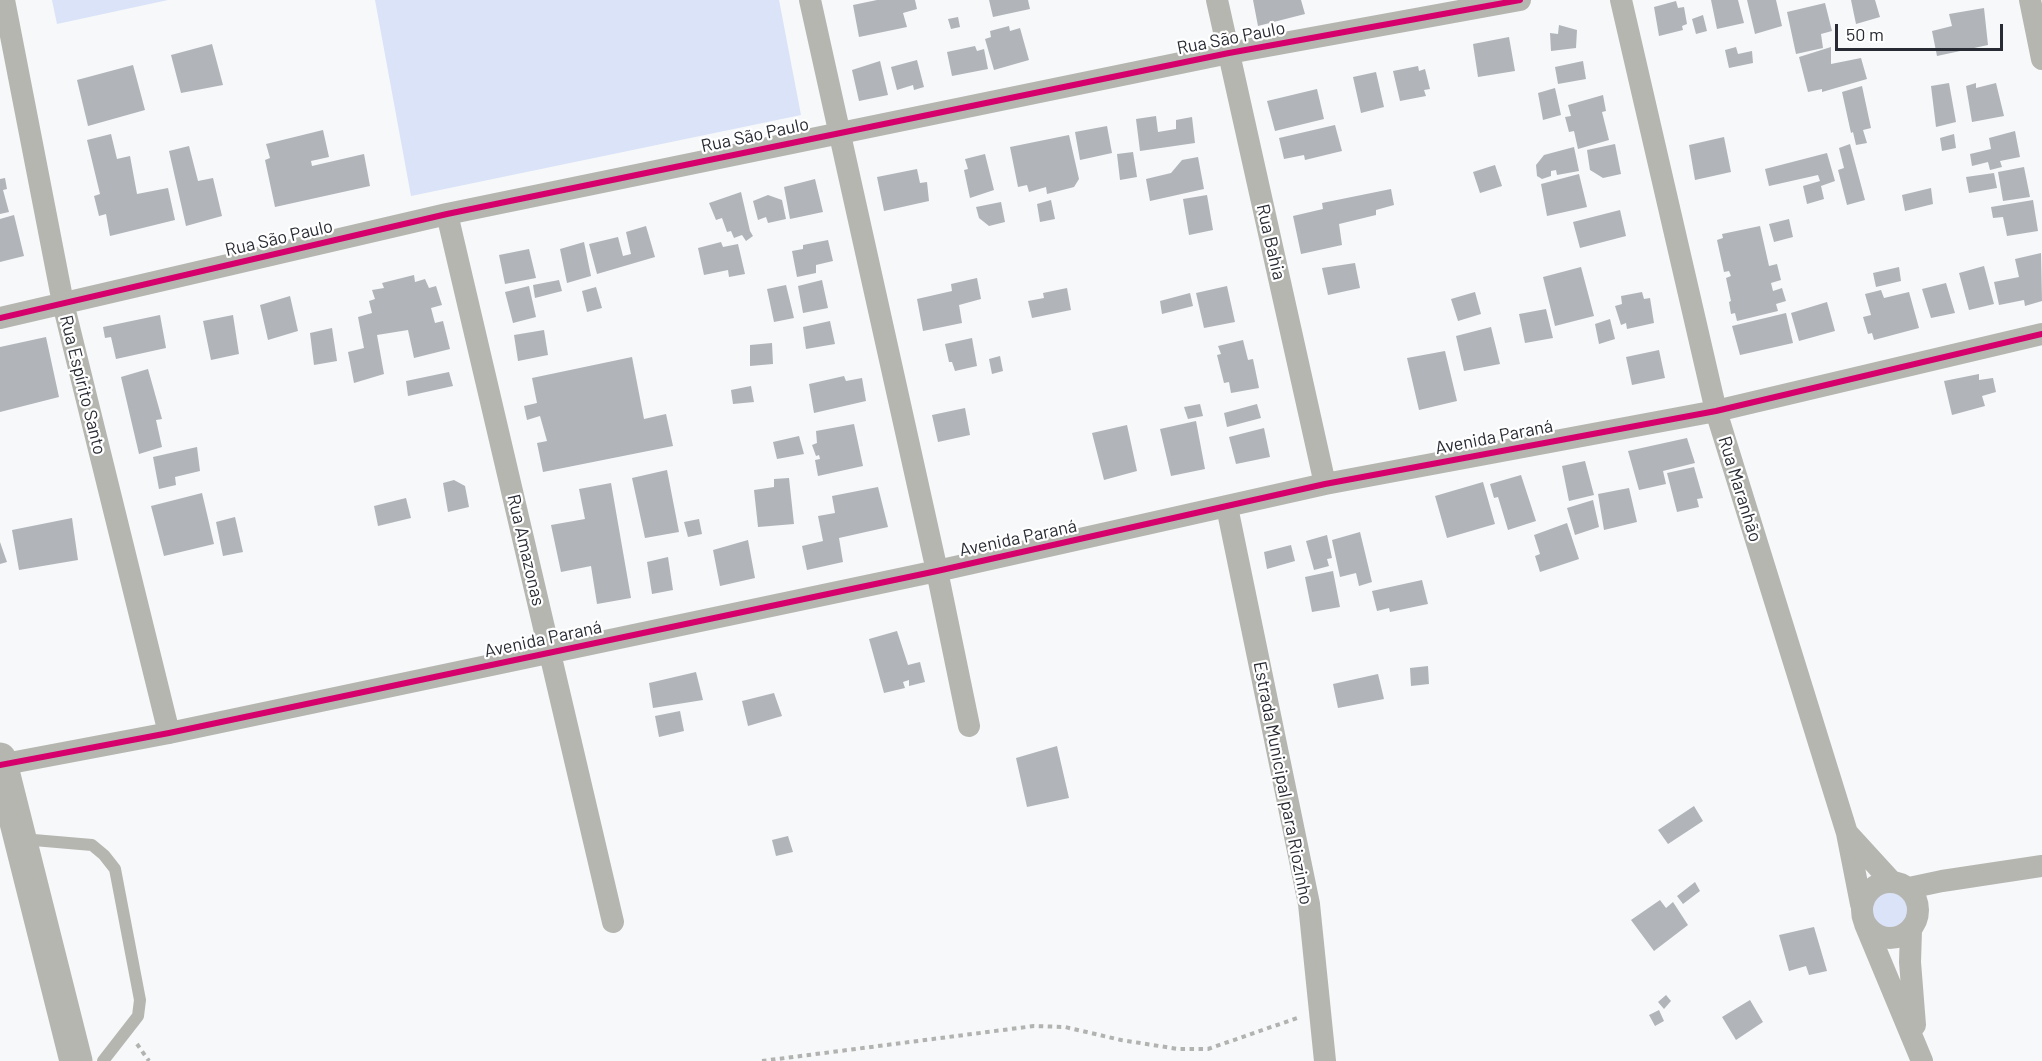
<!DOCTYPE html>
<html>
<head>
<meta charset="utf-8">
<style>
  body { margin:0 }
  #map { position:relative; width:2042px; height:1061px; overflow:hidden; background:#f6f8fa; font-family:Barlow,sans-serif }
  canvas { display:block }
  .scale { position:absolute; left:1835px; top:24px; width:168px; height:27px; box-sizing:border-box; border:3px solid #282b33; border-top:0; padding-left:8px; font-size:18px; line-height:21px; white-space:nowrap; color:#282b33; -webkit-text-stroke:4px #fff; paint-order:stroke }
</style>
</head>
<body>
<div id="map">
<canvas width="2042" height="1061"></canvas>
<div class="scale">50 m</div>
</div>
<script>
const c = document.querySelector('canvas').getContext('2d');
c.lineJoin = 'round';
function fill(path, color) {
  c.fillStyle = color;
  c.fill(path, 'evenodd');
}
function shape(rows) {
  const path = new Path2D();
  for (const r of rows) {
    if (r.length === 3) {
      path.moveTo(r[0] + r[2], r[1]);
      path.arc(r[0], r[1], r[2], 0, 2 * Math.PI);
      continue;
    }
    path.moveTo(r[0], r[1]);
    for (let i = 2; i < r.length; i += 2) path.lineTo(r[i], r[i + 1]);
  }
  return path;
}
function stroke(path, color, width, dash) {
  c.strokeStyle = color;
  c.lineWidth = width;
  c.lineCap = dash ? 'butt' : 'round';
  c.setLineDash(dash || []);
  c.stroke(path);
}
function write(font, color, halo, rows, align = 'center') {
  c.font = font + ' Barlow,sans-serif';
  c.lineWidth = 4.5;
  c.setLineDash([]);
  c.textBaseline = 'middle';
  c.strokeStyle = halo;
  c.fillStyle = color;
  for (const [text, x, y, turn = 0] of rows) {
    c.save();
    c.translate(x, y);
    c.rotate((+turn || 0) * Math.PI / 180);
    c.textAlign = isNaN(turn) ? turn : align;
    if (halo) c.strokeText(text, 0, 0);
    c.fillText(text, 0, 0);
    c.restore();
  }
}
fill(shape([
  [52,0,168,0,57,24],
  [375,0,779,0,801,115,411,196],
  [1890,911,19]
]), '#dae3f7');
fill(shape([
  [877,0,915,0,917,9,903,13,907,27,859,37,853,5],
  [989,0,1028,0,1030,9,993,17],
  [1253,0,1301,0,1305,14,1258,26],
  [1711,0,1738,0,1744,23,1717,29],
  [1747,0,1776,0,1782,26,1755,34],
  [1851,0,1875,0,1880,17,1856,24],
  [1676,1,1678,8,1684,7,1687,24,1682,26,1683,30,1659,36,1654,7],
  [1825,3,1832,31,1821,34,1823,48,1796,54,1787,12],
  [1984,8,1988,45,1937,56,1932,31,1952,26,1949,14],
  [1703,15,1707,31,1696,34,1692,19],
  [958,17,960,27,951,29,948,19],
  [1559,25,1577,30,1576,48,1551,51,1550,33,1558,34],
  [1009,26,1010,31,1020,28,1029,60,994,70,985,39,991,37,990,31],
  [1509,37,1515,71,1478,77,1473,44],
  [212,44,223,85,181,93,171,55],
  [975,46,977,51,984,49,988,69,952,76,947,52],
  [1736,47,1738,54,1752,51,1753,63,1729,68,1725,50],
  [1831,47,1831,64,1861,58,1867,79,1822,92,1822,89,1808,92,1799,57],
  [917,60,924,87,914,90,913,85,897,90,891,67],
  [880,61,888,95,859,101,852,70],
  [1583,61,1586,79,1558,84,1555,67],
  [133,65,145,110,88,126,77,80],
  [1418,66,1419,71,1425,69,1430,89,1424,90,1426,96,1400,101,1393,71],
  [1376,72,1384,107,1361,113,1353,77],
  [1949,83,1956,122,1936,127,1931,86],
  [1976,83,1976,88,1996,83,2004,116,1972,122,1966,86],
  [1862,86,1871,128,1863,130,1867,143,1856,145,1853,132,1851,133,1842,92],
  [1555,88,1561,115,1543,120,1538,93],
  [1317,89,1324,119,1275,131,1267,101],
  [1603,95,1606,111,1602,112,1609,140,1578,149,1574,131,1569,132,1565,117,1571,116,1568,105],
  [1156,116,1158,132,1176,129,1176,120,1192,117,1195,143,1140,151,1136,119],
  [1335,125,1342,151,1305,160,1304,155,1284,159,1279,138],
  [1107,126,1112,153,1080,160,1075,132],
  [323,130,329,157,311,161,312,166,364,154,370,186,275,207,265,160,270,158,266,144],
  [2015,131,2020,157,2000,161,2002,167,1990,170,1988,162,1972,166,1970,154,1991,149,1989,138],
  [111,134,117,159,130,156,137,194,168,188,175,220,110,236,106,214,99,216,94,196,100,194,87,140],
  [1954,134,1956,148,1942,151,1940,138],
  [1069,135,1079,179,1074,187,1047,194,1046,187,1029,192,1027,185,1018,187,1010,147],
  [1724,137,1731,172,1695,180,1689,145],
  [1615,144,1621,174,1603,178,1590,170,1587,150],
  [1850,144,1865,200,1847,205,1838,170,1844,168,1839,148],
  [189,146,198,181,213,178,222,216,186,226,169,151],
  [1574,147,1579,171,1557,175,1556,170,1551,171,1551,176,1542,179,1537,176,1536,165,1544,155],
  [1133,152,1137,177,1120,180,1117,154],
  [1827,153,1835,181,1821,186,1824,199,1807,204,1803,186,1820,181,1818,175,1769,186,1765,169],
  [985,154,994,190,970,198,964,170,968,169,965,159],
  [1198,157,1204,189,1150,201,1146,179,1171,173,1182,160],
  [1495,165,1502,186,1480,193,1473,172],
  [2024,167,2030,197,2003,201,1998,172],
  [917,169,920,183,927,182,929,201,884,211,877,177],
  [1994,173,1997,188,1969,193,1966,177],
  [1579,174,1587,207,1547,216,1541,184],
  [5,178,7,189,3,190,9,212,0,214,0,179],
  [815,179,823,212,790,219,784,187],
  [1931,188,1933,204,1905,211,1902,195],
  [1391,189,1394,205,1376,210,1376,215,1339,224,1342,245,1301,254,1293,216,1323,209,1322,203],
  [741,192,750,231,753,236,746,241,742,235,734,238,731,231,727,232,722,218,716,220,709,203],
  [768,195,782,200,786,219,768,223,766,217,758,220,753,201],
  [1207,195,1213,230,1189,235,1183,199],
  [1051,200,1055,219,1040,222,1037,204],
  [2033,200,2038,231,2007,236,2003,217,1993,218,1991,207],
  [1001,202,1005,222,989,226,979,218,976,207],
  [1620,210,1626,236,1580,248,1573,222],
  [14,215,24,256,0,262,0,219],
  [1789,219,1793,237,1774,242,1769,224],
  [646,226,655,257,597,274,589,244,618,237,623,256,631,254,626,232],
  [1760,226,1769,266,1777,264,1781,280,1771,283,1773,291,1782,288,1786,301,1776,304,1778,311,1737,321,1735,313,1731,314,1729,302,1731,301,1726,278,1731,276,1729,271,1724,272,1717,240,1723,238,1722,234],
  [828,240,833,261,816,265,816,273,797,277,792,251,803,249,803,245],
  [584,242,591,276,567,283,560,249],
  [721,242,723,247,738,244,745,274,729,277,728,270,704,275,698,248],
  [529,249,536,278,505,284,499,255],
  [2041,253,2042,301,2025,306,2024,300,1999,305,1994,282,2019,277,2015,259],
  [1355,263,1360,288,1328,295,1322,268],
  [1984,266,1994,304,1969,310,1959,273],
  [1581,267,1594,316,1555,326,1543,277],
  [1899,267,1901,281,1876,287,1873,273],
  [414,275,415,282,425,279,429,288,436,286,442,305,431,308,435,323,443,321,450,349,414,358,408,330,377,335,384,374,354,383,348,352,364,348,358,317,372,313,369,301,375,299,372,290,384,288,382,283],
  [977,278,981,299,959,305,962,323,923,331,917,299,952,291,951,284],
  [559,280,562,291,535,298,533,285],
  [822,280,828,308,803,313,798,286],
  [1946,283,1955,313,1931,318,1922,289],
  [786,285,794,318,774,322,767,289],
  [529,286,536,317,513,323,505,292],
  [1227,286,1235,322,1204,328,1196,293],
  [596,287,602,308,587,312,582,291],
  [1067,288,1071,310,1032,318,1028,301,1044,298,1043,293],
  [1881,290,1884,298,1909,292,1919,328,1874,340,1872,333,1868,334,1863,317,1871,315,1865,294],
  [1475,292,1481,314,1458,321,1451,299],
  [1642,292,1644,299,1650,298,1654,323,1627,329,1626,323,1621,325,1615,306,1622,304,1621,296],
  [1190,293,1193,306,1162,314,1160,301],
  [290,296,298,331,268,340,260,305],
  [1827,302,1835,331,1799,341,1791,313],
  [1546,309,1553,338,1525,343,1519,314],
  [1786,313,1793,343,1740,355,1732,326],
  [160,315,166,348,116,359,111,337,105,338,103,327],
  [233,315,239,354,211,360,203,321],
  [1610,319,1615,339,1599,344,1595,324],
  [830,321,835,344,806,349,803,327],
  [1491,327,1500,364,1464,371,1456,336],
  [332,328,337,361,314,365,310,333],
  [544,330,548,355,518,361,514,335],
  [46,337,59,397,0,412,0,347],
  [972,338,977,366,955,371,952,362,949,362,945,344],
  [1243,340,1248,360,1253,359,1259,388,1231,393,1229,382,1224,383,1217,355,1221,354,1218,346],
  [772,343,773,364,750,366,750,345],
  [1659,350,1665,378,1632,385,1626,357],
  [1445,351,1457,401,1419,410,1407,358],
  [1000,356,1003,371,992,374,989,359],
  [632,357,644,419,666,414,673,446,543,472,537,443,547,441,540,416,527,420,524,406,537,403,532,378],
  [148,369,162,419,156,420,162,447,139,454,121,377],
  [449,372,453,386,408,396,406,381],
  [1979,374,1979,380,1993,378,1996,392,1982,396,1985,406,1952,415,1944,381],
  [844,376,846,381,862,378,866,401,814,413,809,384],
  [751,386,754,402,733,404,731,390],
  [1200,404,1203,416,1188,419,1184,407],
  [1257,404,1261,418,1227,427,1224,413],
  [965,408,970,435,938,442,932,415],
  [1196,421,1205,469,1171,476,1160,429],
  [854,424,863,466,818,476,815,460,820,459,819,455,816,456,812,445,817,443,816,431],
  [1127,425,1137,471,1104,480,1092,433],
  [1264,428,1270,457,1236,464,1229,437],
  [799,436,804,454,777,459,773,442],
  [1687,438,1695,463,1663,471,1666,484,1639,490,1628,451],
  [197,447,200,471,175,477,176,485,159,489,153,457],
  [1585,461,1594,495,1569,501,1562,466],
  [1694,467,1703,498,1697,499,1699,507,1677,512,1667,473],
  [667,470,679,532,645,538,632,478],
  [1521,475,1536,521,1508,530,1498,497,1494,498,1490,484],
  [789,478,794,524,758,527,754,490,774,487,774,479],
  [454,480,465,486,469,507,448,512,443,483],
  [1483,482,1495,524,1447,538,1435,496],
  [611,483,631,598,597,604,591,566,561,572,551,525,585,519,579,489],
  [878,487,888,527,839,538,843,562,807,570,802,546,823,541,818,516,835,513,832,496],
  [1629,488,1637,522,1604,530,1598,494],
  [202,493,214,544,164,556,151,506],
  [406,498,411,518,378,526,374,506],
  [1593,500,1599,527,1575,535,1567,508],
  [235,517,243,552,223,556,216,522],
  [72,518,78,560,19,570,12,530],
  [699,519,702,534,688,537,684,522],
  [1567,523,1579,559,1540,572,1535,556,1540,554,1534,535],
  [1360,532,1372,582,1359,586,1356,573,1340,577,1332,540],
  [1327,535,1332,558,1327,559,1329,566,1314,570,1306,541],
  [748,540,755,578,720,586,713,550],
  [0,542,7,562,0,564],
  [1291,545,1295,561,1267,569,1264,552],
  [668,557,673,590,652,594,647,562],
  [1333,571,1340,607,1312,612,1305,577],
  [1422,580,1428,604,1390,612,1389,608,1377,611,1372,591],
  [897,631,908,665,920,662,925,682,909,686,909,680,903,682,905,688,884,693,869,639],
  [1428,666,1429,684,1411,686,1410,668],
  [696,672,703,700,653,708,649,683],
  [1378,674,1384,699,1338,708,1333,684],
  [774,693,782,716,748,726,742,701],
  [680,711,684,731,659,737,655,716],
  [1057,746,1069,798,1027,807,1016,758],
  [1694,806,1703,821,1668,844,1658,830],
  [788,836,793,852,776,856,772,840],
  [1695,882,1700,891,1683,904,1677,896],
  [1660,900,1666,908,1673,902,1688,925,1654,951,1631,920],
  [1814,927,1827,971,1809,975,1806,966,1789,971,1779,935],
  [1666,995,1671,1001,1664,1009,1658,1002],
  [1750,1000,1763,1022,1736,1040,1722,1017],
  [1659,1010,1664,1021,1655,1026,1649,1015]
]), '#b1b4b9');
stroke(shape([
  [137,1044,149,1061],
  [762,1061,1034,1026,1065,1027,1121,1040,1178,1049,1208,1049,1300,1017]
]), '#b2b2b0', 4, [4.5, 4.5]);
stroke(shape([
  [22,839,92,845,104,855,115,869,140,1000,138,1016,103,1061]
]), '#b6b6b1', 12);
stroke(shape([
  [4,0,63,303,169,733],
  [810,0,937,571,969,726],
  [1217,0,1325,484],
  [1621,0,1716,411,1847,833,1861,904],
  [2030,0,2042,59],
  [447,214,613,922],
  [0,318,447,214,1229,53,1520,0],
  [1227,507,1309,904,1325,1061],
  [0,765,169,733,937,571,1325,484,1716,411,2042,334],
  [1848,834,1891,881],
  [1890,910,28],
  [1909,888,1942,881,2042,866],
  [1865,924,1922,1061],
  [1911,930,1910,962,1915,1025]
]), '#b6b6b1', 22);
stroke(shape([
  [0,759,76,1061]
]), '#b6b6b1', 33);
stroke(shape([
  [0,318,447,214,1229,53,1520,0],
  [0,765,169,733,937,571,1325,484,1716,411,2042,334]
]), '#d6006c', 6);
write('18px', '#282b33', '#fff', [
  ["Rua São Paulo",1231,38,-11],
  ["Rua São Paulo",755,135,-12],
  ["Rua São Paulo",279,238,-13],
  ["Rua Bahia",1271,242,77],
  ["Rua Espírito Santo",83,385,76],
  ["Avenida Paraná",1494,437,-11],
  ["Rua Maranhão",1740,489,73],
  ["Avenida Paraná",1018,538,-12],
  ["Rua Amazonas",526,550,77],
  ["Avenida Paraná",543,639,-12],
  ["Estrada Municipal para Riozinho",1283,783,79]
]);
</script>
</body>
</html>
